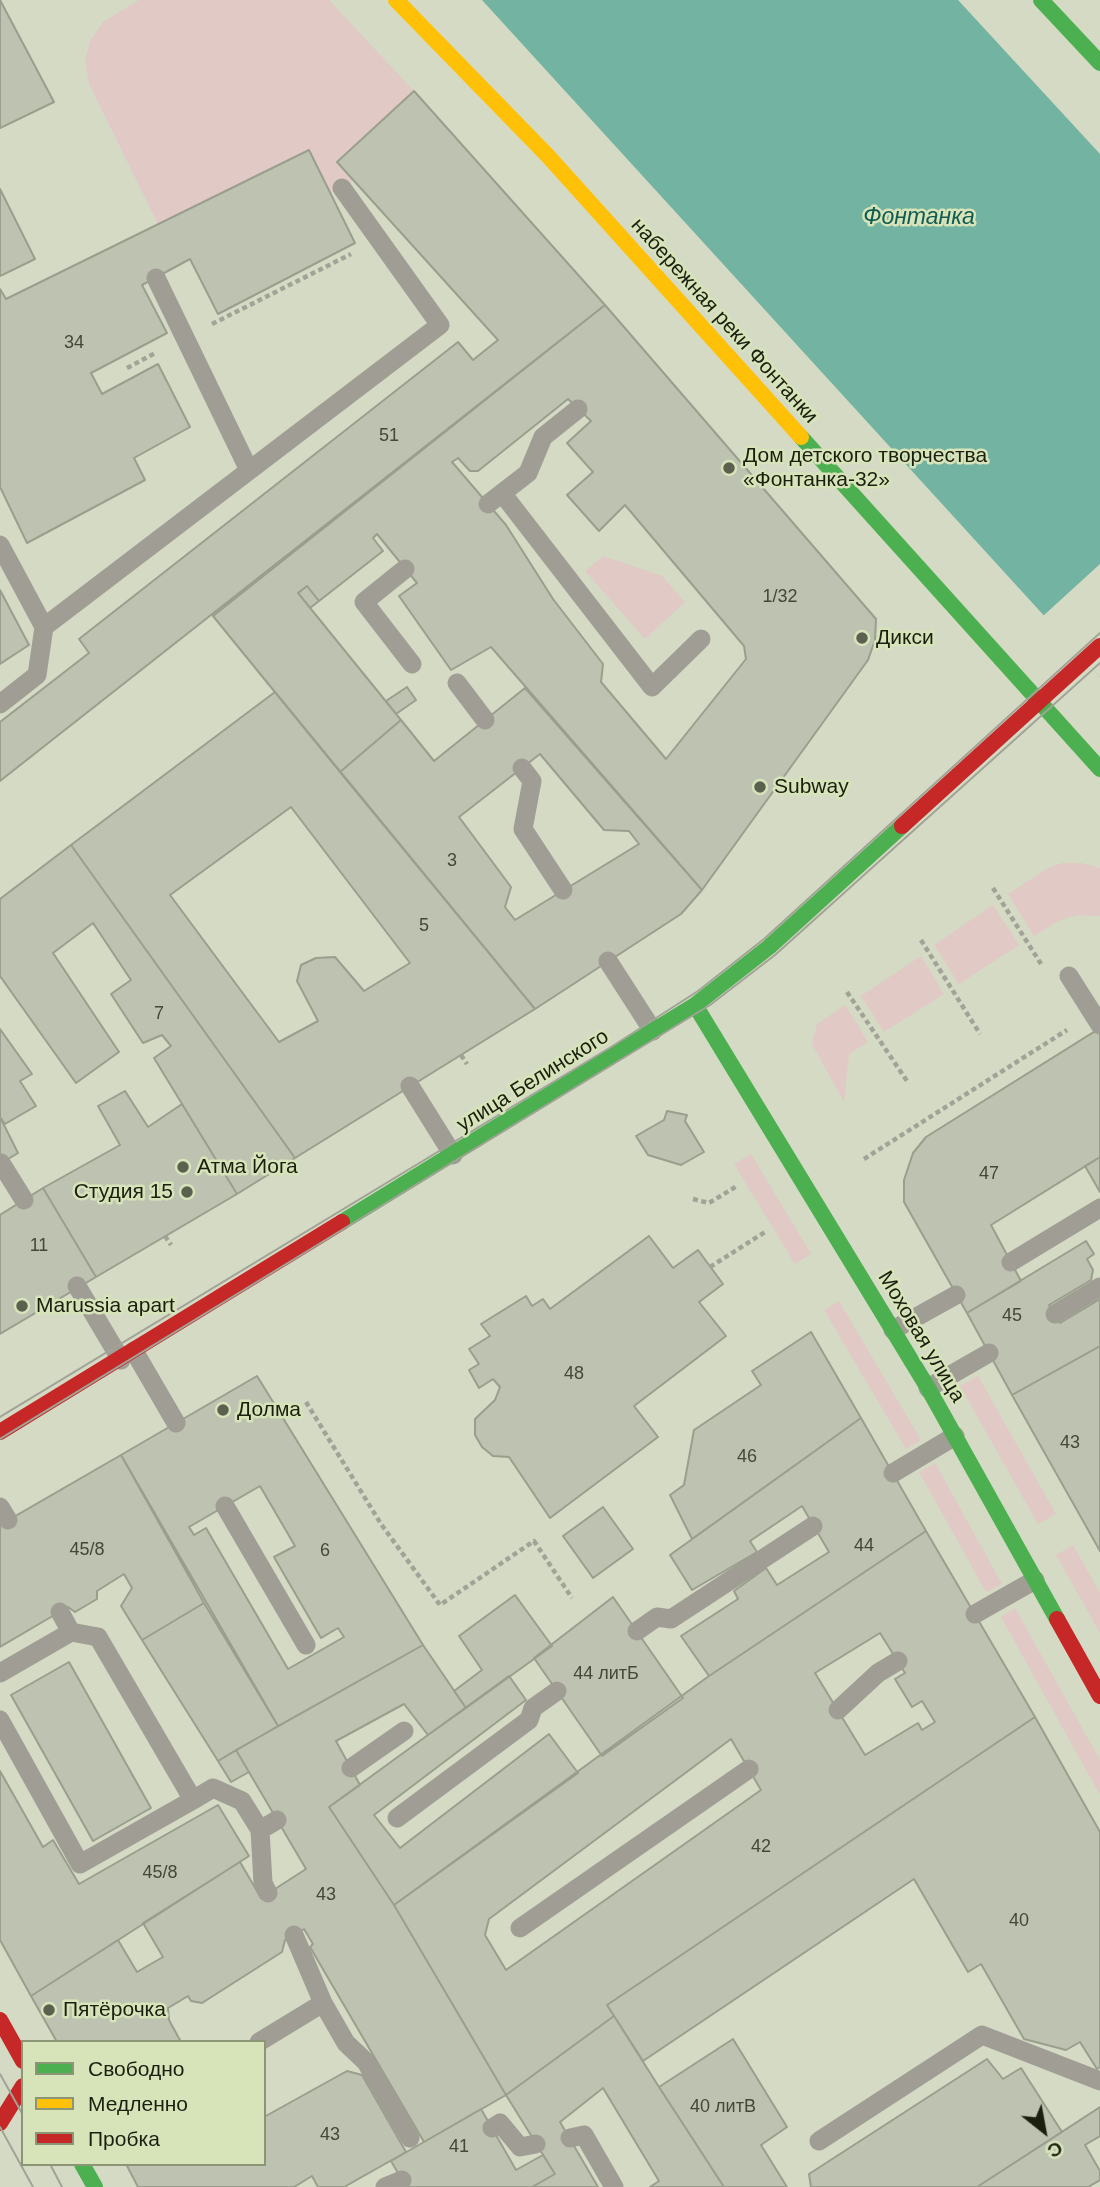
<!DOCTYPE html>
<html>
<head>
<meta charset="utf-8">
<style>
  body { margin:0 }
  #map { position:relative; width:1100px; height:2187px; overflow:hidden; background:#d4dac4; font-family:Helvetica,sans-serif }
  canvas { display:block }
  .legend { position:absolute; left:21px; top:2040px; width:245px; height:126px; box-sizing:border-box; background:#d7e4ba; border:2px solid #8c9576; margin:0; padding:9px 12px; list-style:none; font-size:21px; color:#1b1f0f }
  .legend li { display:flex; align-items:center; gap:14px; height:35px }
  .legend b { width:35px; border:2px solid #8c9576 }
  .north { position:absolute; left:1009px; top:2096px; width:70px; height:70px; -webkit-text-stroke:5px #d7e4ba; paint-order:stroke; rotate:149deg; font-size:19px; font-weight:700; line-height:28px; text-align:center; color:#1b1f0f }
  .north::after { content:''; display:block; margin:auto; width:24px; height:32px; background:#1b1f0f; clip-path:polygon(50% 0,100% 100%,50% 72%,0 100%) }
</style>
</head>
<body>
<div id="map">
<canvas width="1100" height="2187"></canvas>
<ul class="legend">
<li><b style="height:9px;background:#4caf50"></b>Свободно</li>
<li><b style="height:9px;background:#ffc107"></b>Медленно</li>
<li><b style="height:9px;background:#c62828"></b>Пробка</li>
</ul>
<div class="north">С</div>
</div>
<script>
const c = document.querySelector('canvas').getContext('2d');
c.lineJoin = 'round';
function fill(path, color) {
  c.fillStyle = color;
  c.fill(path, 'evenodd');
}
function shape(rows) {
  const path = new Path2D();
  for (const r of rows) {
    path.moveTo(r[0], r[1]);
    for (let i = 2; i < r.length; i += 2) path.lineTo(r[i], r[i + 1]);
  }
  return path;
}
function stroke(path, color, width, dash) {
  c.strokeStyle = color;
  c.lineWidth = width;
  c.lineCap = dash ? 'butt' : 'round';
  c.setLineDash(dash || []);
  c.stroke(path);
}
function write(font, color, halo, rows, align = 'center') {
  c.font = font + ' Helvetica,sans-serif';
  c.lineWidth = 5;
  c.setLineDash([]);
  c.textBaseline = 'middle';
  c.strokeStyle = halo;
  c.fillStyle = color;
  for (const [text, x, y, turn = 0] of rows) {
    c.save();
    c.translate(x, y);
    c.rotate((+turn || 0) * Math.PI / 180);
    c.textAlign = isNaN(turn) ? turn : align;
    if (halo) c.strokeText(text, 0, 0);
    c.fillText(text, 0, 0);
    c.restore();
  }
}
fill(shape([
  [139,0,329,0,414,91,354,181,330,194,308,151,158,224,89,84,85,61,90,41,103,22],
  [603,556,662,576,685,602,645,639,585,571],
  [1062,863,1081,863,1100,868,1100,916,1077,915,1058,921,1034,936,1008,894,1048,868],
  [993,905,1019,945,959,984,934,945],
  [921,956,944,994,884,1032,861,996],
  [845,1005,868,1042,849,1054,844,1102,812,1044,817,1024],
  [751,1154,811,1254,795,1264,734,1164],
  [839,1301,921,1440,906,1449,824,1310],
  [978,1376,1056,1514,1038,1524,960,1386],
  [935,1463,1002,1584,986,1592,919,1472],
  [1073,1545,1100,1593,1100,1633,1056,1555],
  [1015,1608,1100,1760,1100,1795,1001,1617]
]), '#e1c9c6');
fill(shape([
  [482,0,958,0,1100,154,1100,677]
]), '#73b3a2');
fill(shape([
  [1100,564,1100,677,1043,616]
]), '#d4dac4');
const building = shape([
  [0,0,54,102,0,128,0,0],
  [414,91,605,305,0,781,0,722,89,653,79,639,458,342,473,360,498,340,337,162,414,91],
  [309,150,355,243,218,314,190,259,142,285,167,333,91,373,102,394,158,364,190,427,134,458,145,480,27,543,0,487,0,289,6,299,309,150],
  [0,189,35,259,0,276,0,189],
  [605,305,876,619,875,640,868,660,702,890,491,647,451,670,399,596,417,583,377,534,373,538,383,551,319,601,307,586,298,593,401,720,340,772,213,616,605,305],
  [568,399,591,421,567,443,593,472,567,495,599,531,625,505,744,646,746,659,666,759,601,682,603,664,553,599,506,525,452,462,458,458,470,471,478,471,568,399],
  [307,586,319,601,310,608,298,593,307,586],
  [0,590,29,645,0,664,0,590],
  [407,687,416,700,396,714,386,701,407,687],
  [525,688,702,890,681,914,535,1009,340,772,401,720,434,761,525,688],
  [540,754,604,830,629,831,639,844,515,920,505,907,511,887,459,817,540,754],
  [275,692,535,1009,295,1158,71,845,275,692],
  [291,807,410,963,364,991,335,957,316,958,301,965,297,981,318,1021,279,1042,170,895,291,807],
  [71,845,295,1158,237,1194,154,1058,171,1046,162,1035,143,1043,111,994,131,980,93,923,53,953,119,1052,76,1083,0,976,0,899,71,845],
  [1100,1028,1100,1157,991,1225,1021,1281,967,1313,904,1202,904,1180,913,1153,926,1137,1100,1028],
  [0,1029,32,1074,20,1081,36,1106,5,1124,0,1117,0,1029],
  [125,1091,148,1127,182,1104,237,1194,96,1277,43,1188,120,1145,98,1106,125,1091],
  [667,1111,687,1115,685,1121,704,1152,681,1165,648,1155,636,1136,664,1120,667,1111],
  [0,1117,18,1153,0,1164,0,1117],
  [1100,1157,1100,1192,1085,1166,1100,1157],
  [43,1188,96,1277,0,1334,0,1215,43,1188],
  [649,1236,673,1268,698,1250,723,1284,699,1302,726,1336,634,1406,658,1437,550,1518,509,1457,493,1456,482,1447,475,1435,475,1419,495,1400,500,1387,493,1379,479,1388,469,1370,479,1364,469,1349,490,1336,481,1324,526,1296,532,1306,543,1299,550,1309,649,1236],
  [1086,1241,1094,1254,1087,1259,1093,1270,1091,1280,1049,1305,1060,1323,1100,1299,1100,1346,1012,1395,967,1313,1086,1241],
  [811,1332,861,1418,692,1539,670,1495,684,1485,694,1430,761,1385,752,1371,811,1332],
  [1100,1346,1100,1551,1012,1395,1100,1346],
  [257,1376,423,1645,278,1726,121,1455,257,1376],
  [260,1486,295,1546,274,1557,321,1638,338,1628,344,1637,288,1669,206,1528,194,1535,189,1527,260,1486],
  [861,1418,926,1531,709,1676,681,1636,738,1599,734,1591,766,1568,777,1585,829,1552,802,1506,750,1541,757,1552,692,1590,670,1555,861,1418],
  [121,1455,204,1603,142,1640,121,1606,132,1588,124,1574,97,1591,97,1599,75,1612,68,1607,0,1647,0,1525,121,1455],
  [603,1507,633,1549,593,1578,563,1536,603,1507],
  [926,1531,1035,1717,607,2005,614,2016,506,2095,394,1905,709,1676,926,1531],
  [880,1633,905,1673,895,1679,912,1707,922,1701,935,1722,922,1730,918,1723,865,1755,815,1673,880,1633],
  [731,1739,761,1790,506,1970,485,1935,489,1919,731,1739],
  [515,1595,552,1646,466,1708,454,1691,482,1670,459,1636,515,1595],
  [613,1597,683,1698,602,1756,534,1658,613,1597],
  [204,1603,278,1726,218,1761,142,1640,204,1603],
  [423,1645,466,1708,428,1735,404,1704,336,1741,360,1785,329,1807,394,1905,506,2095,424,2142,310,1947,313,1944,304,1929,285,1940,282,1952,202,2003,191,2001,188,1996,168,2008,169,2020,181,2042,57,2042,31,1996,118,1940,137,1972,163,1957,143,1923,240,1862,261,1898,306,1869,236,1750,423,1645],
  [69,1662,151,1808,93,1841,11,1695,69,1662],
  [509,1676,526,1700,374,1815,400,1848,549,1734,578,1773,394,1905,329,1807,509,1676],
  [1035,1717,1100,1832,1100,2067,1097,2069,1080,2042,1066,2050,1024,2039,981,1964,968,1972,914,1879,643,2061,607,2005,1035,1717],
  [236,1750,249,1772,231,1782,218,1761,236,1750],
  [0,1771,43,1847,53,1840,79,1884,218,1805,249,1856,31,1996,0,1940,0,1771],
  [614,2016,659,2087,724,2187,650,2187,659,2181,603,2088,560,2122,598,2187,532,2187,555,2174,506,2095,614,2016],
  [733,2039,787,2127,761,2145,787,2187,724,2187,659,2087,733,2039],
  [987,2059,1003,2079,1021,2068,1062,2132,977,2187,811,2187,809,2174,987,2059],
  [347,2071,362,2075,406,2152,344,2187,318,2187,312,2176,294,2187,138,2187,126,2164,264,2164,264,2117,347,2071],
  [1100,2107,1100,2136,1085,2145,1100,2171,1100,2180,1088,2187,977,2187,1100,2107],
  [481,2109,516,2170,543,2155,555,2174,532,2187,406,2187,391,2161,481,2109]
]);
fill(building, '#bec3b1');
stroke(building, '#9a9f8d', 2);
stroke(shape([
  [212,324,351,254],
  [127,368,157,352],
  [993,888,1041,964],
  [921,940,980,1034],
  [847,992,907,1081],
  [461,1055,467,1064],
  [864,1159,1067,1030],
  [693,1199,709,1203,737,1186],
  [165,1236,171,1245],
  [710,1267,765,1232],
  [306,1402,381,1524,440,1605,534,1541,572,1598]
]), '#a2a397', 4.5, [5, 3.5]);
stroke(shape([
  [156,278,249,470],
  [502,493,652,687,701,639],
  [488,504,528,473,543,437,578,409],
  [0,545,44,627],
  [405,569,364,602,412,664],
  [457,683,485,720],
  [0,704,37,675,44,627,440,325,342,188],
  [522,768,532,781,523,829,563,890],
  [608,961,653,1031],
  [1069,976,1100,1025],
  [410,1086,453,1155],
  [1,1163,24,1200],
  [1011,1262,1100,1208],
  [77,1286,121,1360],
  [1055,1314,1100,1287],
  [893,1330,956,1295],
  [134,1351,176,1423],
  [928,1388,989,1353],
  [893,1473,955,1436],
  [225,1506,306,1645],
  [0,1507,8,1520],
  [60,1612,71,1632],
  [975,1614,1035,1580],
  [637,1631,657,1617,671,1619,813,1526],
  [0,1673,71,1632,98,1637,193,1800,80,1864,0,1720],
  [838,1710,878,1673,898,1661],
  [351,1768,404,1731],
  [193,1800,213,1788,242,1801,260,1830,263,1883,268,1893],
  [397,1818,529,1720,533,1708,557,1691],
  [260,1830,277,1820],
  [520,1928,749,1769],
  [294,1935,323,2003,346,2043,366,2062,410,2138],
  [259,2042,323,2003],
  [492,2128,500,2123,520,2147,536,2144],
  [570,2138,584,2135,614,2187],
  [819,2141,982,2035,1100,2081],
  [385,2187,402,2180]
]), '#a09d95', 19);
stroke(shape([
  [1041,0,1100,63],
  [801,437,1100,769],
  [695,1005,928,1388,1057,1619],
  [342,1222,695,1005,769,947,902,826],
  [82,2164,95,2187]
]), '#4caf50', 16);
stroke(shape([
  [396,0,548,156,801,437]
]), '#ffc107', 16);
stroke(shape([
  [902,826,1100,646],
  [0,1432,342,1222],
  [1057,1619,1100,1696],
  [0,2020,23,2061],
  [0,2123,23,2086]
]), '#c62828', 16);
stroke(shape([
  [0,1417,611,1047,698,991,764,939,1100,633],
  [0,1439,710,1005,775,955,1100,663],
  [0,2074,23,2115],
  [0,2127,33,2187],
  [50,2164,62,2187]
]), '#a1a396', 2);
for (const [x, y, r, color] of [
  [729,468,7,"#5c604e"],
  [862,638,7,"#5c604e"],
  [760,787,7,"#5c604e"],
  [183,1167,7,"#5c604e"],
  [187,1192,7,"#5c604e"],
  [22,1306,7,"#5c604e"],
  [223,1410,7,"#5c604e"],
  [49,2010,7,"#5c604e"]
]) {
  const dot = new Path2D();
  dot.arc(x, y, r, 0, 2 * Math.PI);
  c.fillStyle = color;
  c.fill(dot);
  stroke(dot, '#d7e4ba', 2.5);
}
write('18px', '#444838', null, [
  ["34",74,343],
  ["51",389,436],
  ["1/32",780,597],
  ["3",452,861],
  ["5",424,926],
  ["7",159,1014],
  ["47",989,1174],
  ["11",39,1246],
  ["45",1012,1316],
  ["48",574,1374],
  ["43",1070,1443],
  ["46",747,1457],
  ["44",864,1546],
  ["45/8",87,1550],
  ["6",325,1551],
  ["44 литБ",606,1674],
  ["42",761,1847],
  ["45/8",160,1873],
  ["43",326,1895],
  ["40",1019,1921],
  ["40 литВ",723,2107],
  ["43",330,2135],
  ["41",459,2147]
]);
write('21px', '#1b1f0f', '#d7e4ba', [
  ["набережная реки Фонтанки",724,321,48],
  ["улица Белинского",533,1081,-32],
  ["Моховая улица",921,1337,59]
]);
write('21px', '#1b1f0f', '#d7e4ba', [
  ["Дом детского творчества",743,456],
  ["«Фонтанка-32»",743,480],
  ["Дикси",876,638],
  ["Subway",774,787],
  ["Атма Йога",197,1167],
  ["Студия 15",173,1192,"right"],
  ["Marussia apart",36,1306],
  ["Долма",237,1410],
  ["Пятёрочка",63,2010]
], 'left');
write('italic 23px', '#115c52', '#d7e4ba', [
  ["Фонтанка",919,218]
]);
</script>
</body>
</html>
